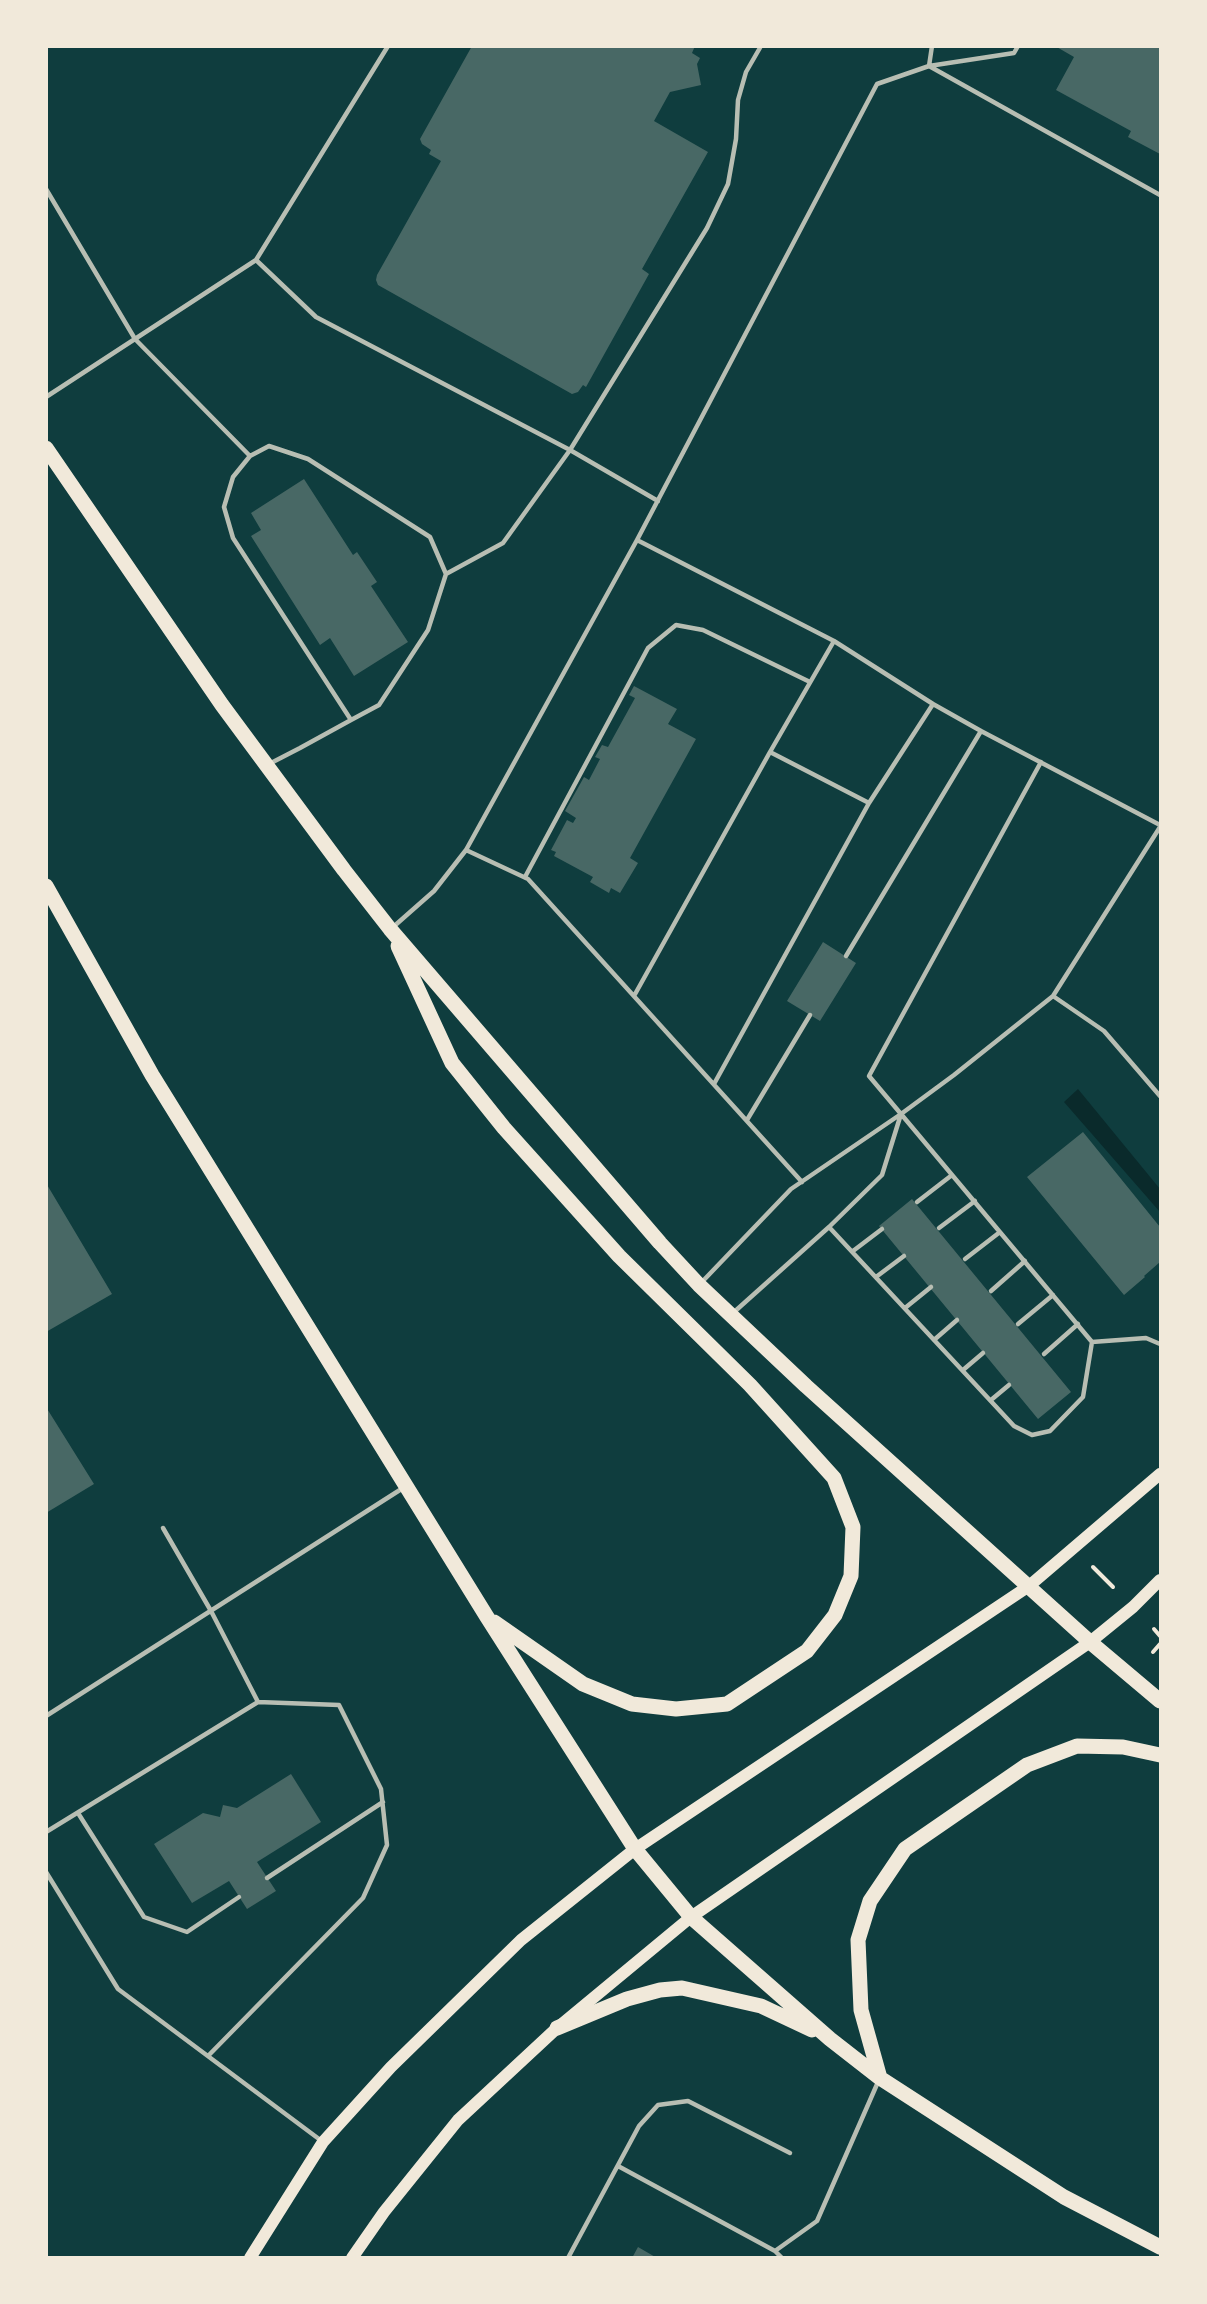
<!DOCTYPE html>
<html>
<head>
<meta charset="utf-8">
<style>
  body { margin:0 }
  #map { position:relative; width:1207px; height:2304px; overflow:hidden; background:#0f3d3e; font-family:Mulish,sans-serif }
  canvas { display:block }
  .frame { position:absolute; inset:0; border:48px solid #f1e9da; pointer-events:none }
</style>
</head>
<body>
<div id="map">
<canvas width="1207" height="2304"></canvas>
<div class="frame"></div>
</div>
<script>
const c = document.querySelector('canvas').getContext('2d');
c.lineJoin = 'round';
function fill(path, color) {
  c.fillStyle = color;
  c.fill(path, 'evenodd');
}
function shape(rows) {
  const path = new Path2D();
  for (const r of rows) {
    path.moveTo(r[0], r[1]);
    for (let i = 2; i < r.length; i += 2) path.lineTo(r[i], r[i + 1]);
  }
  return path;
}
function stroke(path, color, width, dash) {
  c.strokeStyle = color;
  c.lineWidth = width;
  c.lineCap = dash ? 'butt' : 'round';
  c.setLineDash(dash || []);
  c.stroke(path);
}
fill(shape([
  [1078,1089,1160,1189,1160,1212,1064,1102]
]), '#0a2a2b');
fill(shape([
  [472,46,695,46,692,53,700,58,697,64,701,85,670,92,654,121,708,152,642,269,649,274,586,387,583,385,578,392,572,394,378,285,376,280,377,275,441,161,429,154,431,150,422,144,420,139],
  [1055,46,1160,46,1160,154,1128,137,1131,131,1056,90,1074,57],
  [304,479,353,555,357,552,377,582,371,586,408,642,354,676,330,638,320,645,251,536,261,530,251,513],
  [634,686,677,709,668,724,696,739,630,858,638,863,620,893,611,888,609,893,590,882,593,877,554,856,556,852,551,850,567,820,573,823,576,818,565,811,584,777,589,780,600,759,595,757,602,745,608,747,635,698,629,695],
  [823,942,856,963,820,1021,787,1001],
  [1083,1132,1160,1227,1160,1262,1144,1276,1145,1277,1124,1295,1027,1177],
  [46,1183,112,1294,46,1332],
  [912,1199,1071,1392,1038,1419,879,1226],
  [46,1407,94,1484,46,1513],
  [291,1774,321,1822,257,1862,276,1891,247,1909,229,1881,192,1903,154,1844,203,1813,220,1817,223,1805,237,1808],
  [638,2247,657,2258,632,2258]
]), '#486865');
stroke(shape([
  [1093,1567,1113,1587],
  [1154,1629,1160,1636],
  [1153,1652,1160,1644]
]), '#f1e9da', 4);
stroke(shape([
  [932,46,929,66,1014,53,1018,46],
  [46,189,135,339,250,456],
  [256,260,316,317,570,450,503,543,446,574],
  [46,397,256,260,388,46],
  [658,501,570,450,707,228,728,184,736,139,738,100,746,72,761,46],
  [834,641,770,752,869,803,933,704,834,641,637,540,877,84,929,66,1160,195],
  [933,704,981,731,1160,825],
  [269,764,300,748,351,720,379,705,428,630,446,574,430,537,308,459,269,446,250,456,233,477,224,507,233,538,351,720],
  [1160,827,1053,996,954,1075,901,1114,1092,1342,1146,1338,1160,1344],
  [466,850,528,879,802,1182],
  [525,877,648,648,676,625,703,630,810,682],
  [392,928,434,891,466,850,637,540],
  [846,956,981,731],
  [634,996,770,752],
  [1053,996,1104,1031,1160,1096],
  [714,1084,869,803],
  [901,1114,869,1076,1041,762],
  [747,1120,810,1015],
  [917,1202,952,1175],
  [829,1227,1014,1426,1032,1435,1050,1431,1083,1397,1092,1342],
  [939,1228,975,1201],
  [853,1251,882,1229],
  [965,1259,1000,1232],
  [876,1277,904,1256],
  [700,1284,791,1189,901,1114,882,1175,829,1227,733,1313],
  [991,1291,1025,1261],
  [905,1308,931,1287],
  [1018,1324,1053,1295],
  [934,1340,957,1320],
  [1044,1354,1078,1324],
  [963,1370,983,1353],
  [991,1400,1009,1385],
  [163,1528,211,1611,258,1702],
  [46,1716,403,1488],
  [78,1813,144,1917,187,1932,239,1897],
  [46,1832,258,1702,339,1705,381,1789,387,1845,363,1898,208,2056],
  [46,1872,118,1989,323,2142],
  [267,1878,383,1802],
  [618,2166,775,2251,782,2258],
  [775,2251,817,2221,878,2082],
  [568,2258,639,2126,658,2105,688,2101,790,2153]
]), '#b8beb3', 4.5);
stroke(shape([
  [250,2258,323,2142,391,2067,521,1940,635,1849,1029,1586,1160,1474],
  [352,2258,384,2212,458,2120,557,2028,691,1917,1090,1642,1133,1607,1160,1580]
]), '#f1e9da', 12);
stroke(shape([
  [46,448,222,705,344,870,390,929,660,1243,699,1285,806,1386,1090,1642,1160,1701],
  [46,886,152,1075,487,1617,635,1849,691,1917,830,2039,880,2078,1064,2197,1160,2247],
  [398,946,452,1063,504,1128,619,1256,750,1385,834,1478,853,1527,851,1576,835,1615,807,1651,727,1704,676,1709,632,1704,583,1684,494,1622],
  [557,2028,627,1999,660,1990,682,1988,761,2006,812,2030],
  [880,2078,861,2010,858,1940,870,1901,905,1849,1027,1765,1077,1746,1123,1747,1160,1755]
]), '#f1e9da', 15);
</script>
</body>
</html>
